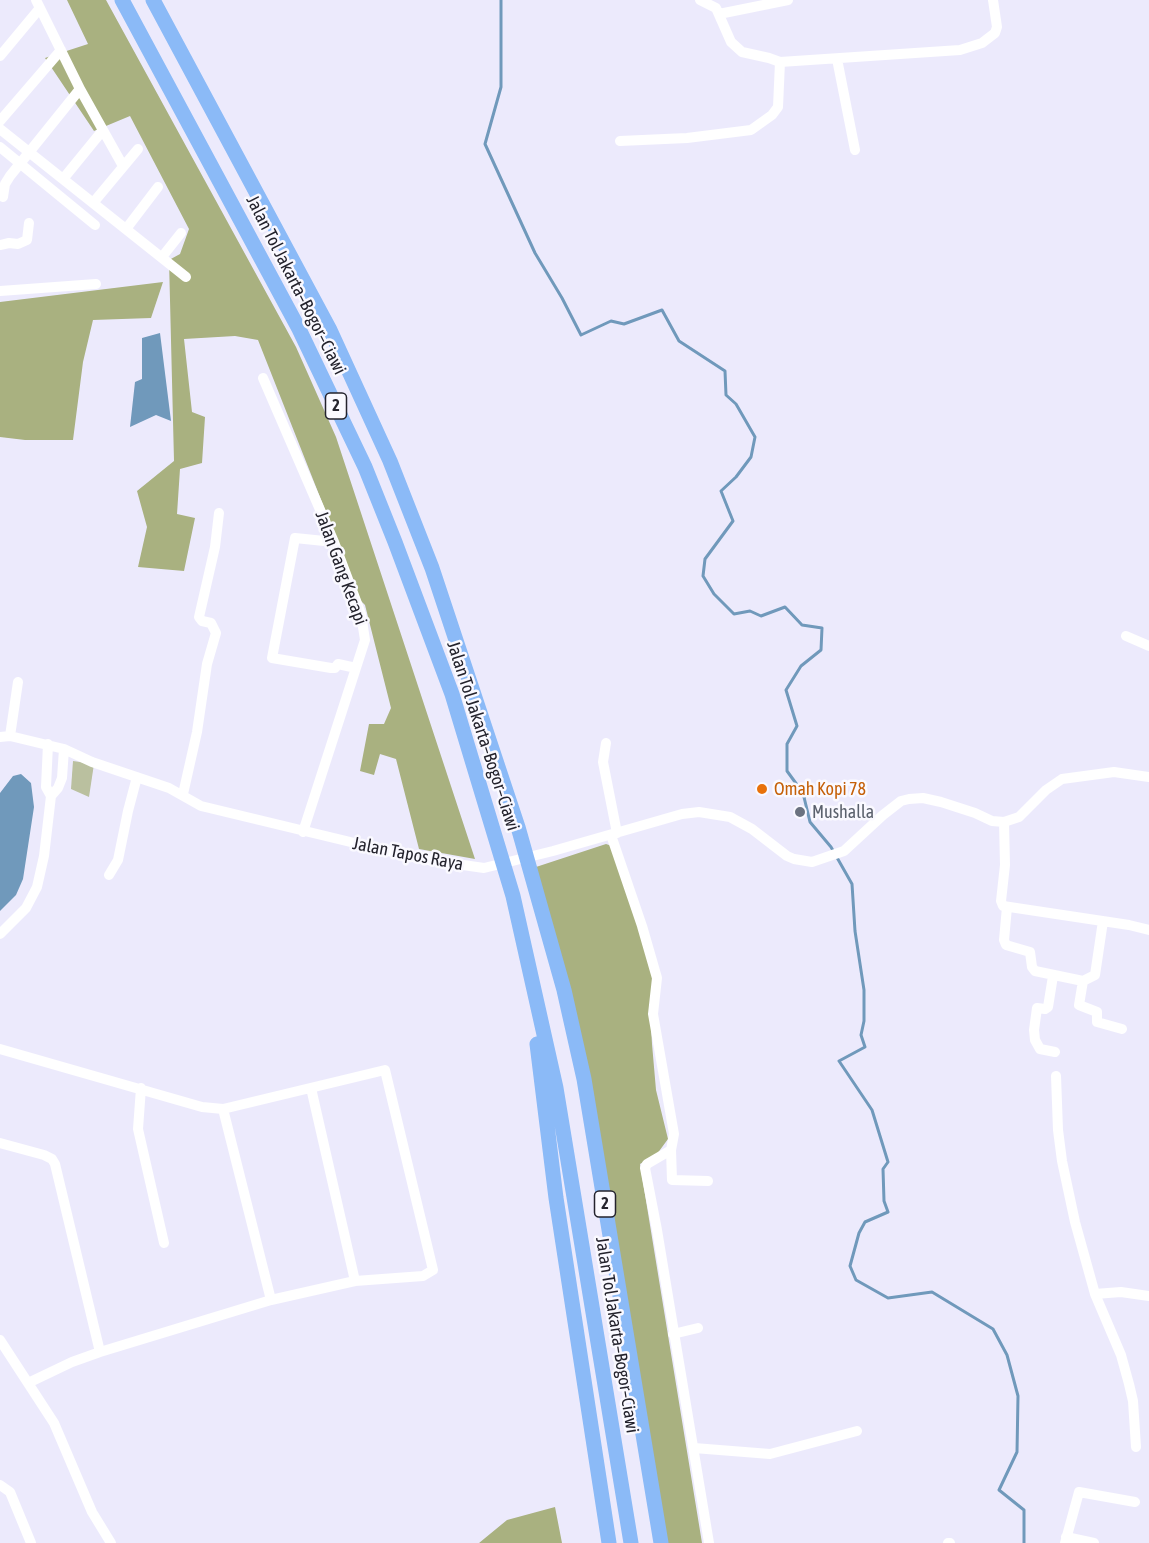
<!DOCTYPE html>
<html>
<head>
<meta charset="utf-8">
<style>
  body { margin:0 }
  canvas { display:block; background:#eceafc }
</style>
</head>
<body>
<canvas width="1149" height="1543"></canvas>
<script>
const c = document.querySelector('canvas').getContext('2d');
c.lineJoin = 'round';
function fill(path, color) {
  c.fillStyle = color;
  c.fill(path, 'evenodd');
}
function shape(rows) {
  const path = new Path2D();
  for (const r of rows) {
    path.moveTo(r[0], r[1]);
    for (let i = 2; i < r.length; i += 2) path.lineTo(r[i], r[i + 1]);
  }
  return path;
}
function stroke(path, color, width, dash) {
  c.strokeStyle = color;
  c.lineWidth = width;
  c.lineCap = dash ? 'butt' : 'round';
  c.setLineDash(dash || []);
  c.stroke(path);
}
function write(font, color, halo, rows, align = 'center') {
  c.font = font + ' "Asap Condensed",sans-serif';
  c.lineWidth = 5;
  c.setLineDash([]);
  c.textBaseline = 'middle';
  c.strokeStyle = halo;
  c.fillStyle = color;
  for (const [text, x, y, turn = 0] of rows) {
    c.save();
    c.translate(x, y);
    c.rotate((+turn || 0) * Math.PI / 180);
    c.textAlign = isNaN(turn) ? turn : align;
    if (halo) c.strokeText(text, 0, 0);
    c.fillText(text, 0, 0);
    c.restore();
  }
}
fill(shape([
  [73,761,94,764,89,797,71,789]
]), '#bac09f');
fill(shape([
  [67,0,106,0,296,347,336,437,475,859,419,849,396,759,380,754,374,775,360,771,369,724,384,724,391,708,365,605,361,601,258,340,235,336,184,339,192,412,205,417,202,463,180,469,177,514,195,518,184,571,138,567,147,527,137,491,174,461,169,260,180,254,189,229,130,116,94,131,45,58,88,44],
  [163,282,151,318,93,320,83,362,73,440,25,440,0,437,0,302],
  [606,844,612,846,655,972,650,1009,652,1044,656,1090,668,1139,657,1154,640,1164,702,1543,661,1543,584,1079,536,867],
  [555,1507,562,1543,479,1543,507,1520]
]), '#a9b180');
fill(shape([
  [160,333,171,421,156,415,130,427,135,382,142,379,142,338],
  [21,774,31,783,34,807,23,879,16,895,0,911,0,793,13,776]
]), '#7099bb');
stroke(shape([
  [501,0,501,87,485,144,535,253,562,298,581,335,611,321,624,324,662,310,679,341,725,371,726,395,736,404,755,437,751,457,736,477,721,491,733,521,705,559,703,576,714,594,734,614,750,611,761,616,785,607,802,625,822,628,821,650,801,666,786,690,797,726,787,744,787,771,803,793,810,822,831,847,852,884,855,931,864,990,864,1021,861,1035,865,1047,839,1061,872,1110,888,1162,883,1169,884,1201,888,1212,865,1222,859,1233,850,1266,856,1280,888,1298,932,1292,993,1329,1007,1355,1018,1396,1017,1452,999,1490,1024,1510,1024,1543]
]), '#7099bb', 3);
stroke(shape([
  [36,0,80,89,123,166],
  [700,0,716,8,731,42,742,52,769,58,780,62,960,50,982,43,995,33,997,27,993,0],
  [719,14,788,0],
  [0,56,40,8],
  [837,59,855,150],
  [0,121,61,50],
  [0,129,186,277],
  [620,141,687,138,751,130,772,115,778,107,780,62],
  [0,147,95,225],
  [63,179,103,130],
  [3,197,5,184,10,176,80,89],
  [93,203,138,149],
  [126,229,158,187],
  [0,245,9,243,18,244,27,240,29,223],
  [162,257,181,233],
  [0,291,96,284],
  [263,378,334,542,361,614,365,640,303,832],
  [334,542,295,538,272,658,331,668,335,668,338,664,356,668],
  [1126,636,1149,646],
  [10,736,18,682],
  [0,737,10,736,64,749,92,762,169,788,201,806,421,859,484,868,553,851,682,814,699,812,730,817,752,829,787,856,794,859,812,862,844,851,883,815,901,801,909,799,923,798,941,802,975,813,992,821,1004,822,1019,817,1046,790,1062,779,1114,772,1149,777],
  [606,743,603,762,617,833],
  [48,744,46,787,51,796],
  [183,794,197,732,207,664,216,633,211,623,202,621,199,617,215,547,219,513],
  [1004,822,1005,865,1001,901,1003,906,1129,925,1149,930],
  [611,835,642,926,657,978,653,1014,674,1134,671,1150,647,1164,645,1168,657,1230,709,1543],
  [109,875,118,860,128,811,137,777],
  [1007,907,1004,940,1006,945,1030,952,1032,967,1035,971,1083,981],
  [1103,921,1095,975,1083,981,1079,1005,1097,1012,1097,1022,1122,1029],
  [0,934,26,908,37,887,44,856,51,796,58,788,62,778,64,749],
  [1053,976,1048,1007,1045,1009,1037,1008,1034,1030,1035,1040,1040,1049,1055,1052],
  [0,1049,202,1107,223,1109,385,1070,433,1270,423,1276,355,1281,271,1300,100,1352,72,1362,28,1383],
  [1056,1076,1058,1130,1062,1161,1075,1222,1095,1294,1121,1292,1149,1296],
  [141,1088,138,1129,164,1243],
  [311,1088,355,1281],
  [223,1109,271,1300],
  [0,1143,44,1155,52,1159,55,1164,100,1352],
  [671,1150,672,1180,708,1181],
  [1095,1294,1121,1355,1129,1384,1133,1401,1136,1447],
  [673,1334,698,1328],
  [0,1340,54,1423,92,1512,111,1543],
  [694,1448,770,1454,857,1431],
  [0,1485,10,1492,31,1543],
  [1066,1537,1094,1543],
  [948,1543,950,1543],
  [1065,1543,1079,1492,1135,1502]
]), '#fff', 10);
stroke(shape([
  [122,0,299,329,365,467,395,542,452,694,513,896,556,1088,631,1543],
  [153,0,330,330,390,461,432,568,518,827,564,990,584,1079,661,1543],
  [537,1044,556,1198,609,1543]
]), '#8bbaf7', 15);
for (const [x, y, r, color] of [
  [762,789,6,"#e8710a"],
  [800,812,6,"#6b7280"]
]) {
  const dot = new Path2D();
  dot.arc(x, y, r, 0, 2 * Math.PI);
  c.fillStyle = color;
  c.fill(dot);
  stroke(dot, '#faf9ff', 2);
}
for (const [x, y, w] of [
  [336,406,21],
  [605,1204,21]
]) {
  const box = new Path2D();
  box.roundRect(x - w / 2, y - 13, w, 26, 4.5);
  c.fillStyle = '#faf9ff';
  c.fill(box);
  stroke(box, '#24232d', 1.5);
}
write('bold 16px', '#24232d', null, [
  ["2",336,406],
  ["2",605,1204]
]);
write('18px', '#24232d', '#faf9ff', [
  ["Jalan Tol Jakarta–Bogor–Ciawi",296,285,63],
  ["Jalan Gang Kecapi",341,568,70],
  ["Jalan Tol Jakarta–Bogor–Ciawi",483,736,72],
  ["Jalan Tapos Raya",408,854,11],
  ["Jalan Tol Jakarta–Bogor–Ciawi",617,1335,81]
]);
write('18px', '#c56008', '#faf9ff', [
  ["Omah Kopi 78",774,789]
], 'left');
write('18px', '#5b616d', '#faf9ff', [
  ["Mushalla",812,812]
], 'left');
</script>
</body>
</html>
